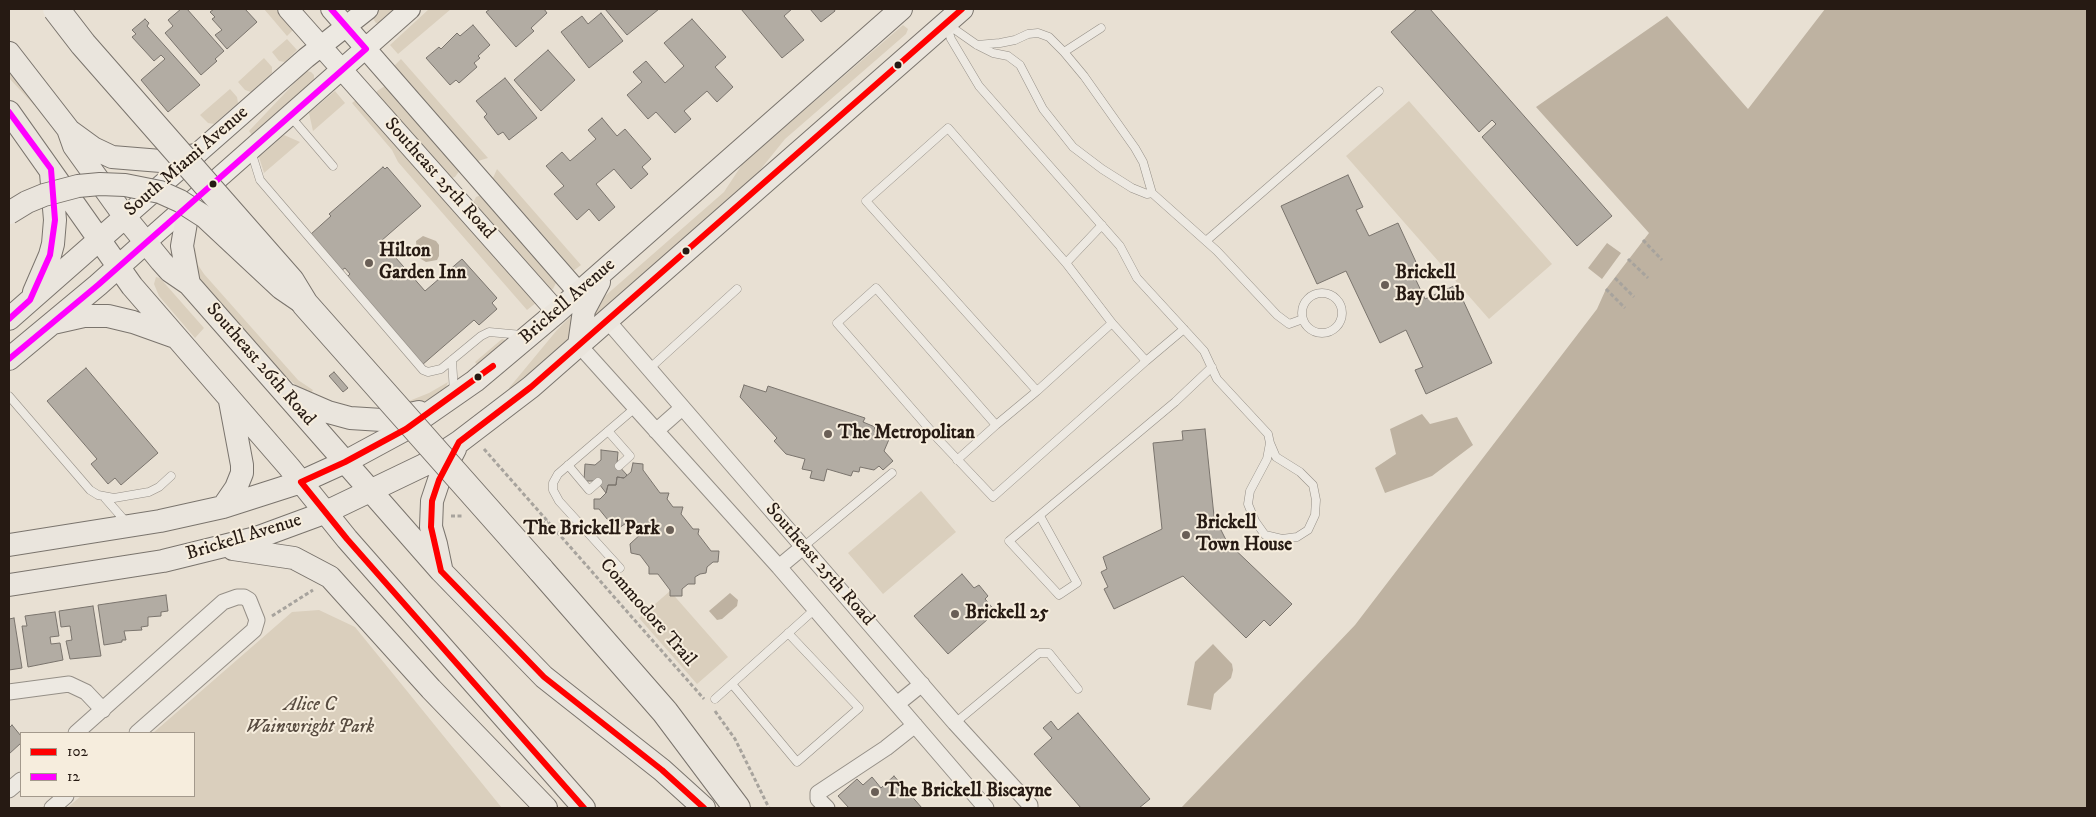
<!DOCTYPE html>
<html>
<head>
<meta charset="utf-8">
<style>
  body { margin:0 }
  #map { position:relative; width:2096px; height:817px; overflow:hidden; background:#e8e0d3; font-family:"IM FELL DW Pica",serif }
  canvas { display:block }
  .frame { position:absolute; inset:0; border:10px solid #261a13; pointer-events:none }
  .legend { position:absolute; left:20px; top:732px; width:175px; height:65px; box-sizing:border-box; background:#f6eddd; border:1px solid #a3998c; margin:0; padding:6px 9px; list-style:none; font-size:15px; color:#261a13 }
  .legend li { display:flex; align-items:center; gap:10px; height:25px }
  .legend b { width:25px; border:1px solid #a3998c }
</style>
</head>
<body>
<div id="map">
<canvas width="2096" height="817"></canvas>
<div class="frame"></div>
<ul class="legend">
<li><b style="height:6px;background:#f00"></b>102</li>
<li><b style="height:6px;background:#f0f"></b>12</li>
</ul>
</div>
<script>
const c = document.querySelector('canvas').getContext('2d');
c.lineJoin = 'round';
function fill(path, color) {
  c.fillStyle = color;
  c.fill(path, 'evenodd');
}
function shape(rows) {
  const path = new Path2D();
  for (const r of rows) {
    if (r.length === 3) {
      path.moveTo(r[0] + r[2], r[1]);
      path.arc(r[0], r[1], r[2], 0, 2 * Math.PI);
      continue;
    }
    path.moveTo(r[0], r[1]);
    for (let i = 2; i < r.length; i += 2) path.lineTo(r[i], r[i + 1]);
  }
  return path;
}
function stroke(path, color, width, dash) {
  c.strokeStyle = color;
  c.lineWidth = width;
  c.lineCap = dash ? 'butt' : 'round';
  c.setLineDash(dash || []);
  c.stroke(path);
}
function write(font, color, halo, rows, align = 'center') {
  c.font = font + ' "IM FELL DW Pica",serif';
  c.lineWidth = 4;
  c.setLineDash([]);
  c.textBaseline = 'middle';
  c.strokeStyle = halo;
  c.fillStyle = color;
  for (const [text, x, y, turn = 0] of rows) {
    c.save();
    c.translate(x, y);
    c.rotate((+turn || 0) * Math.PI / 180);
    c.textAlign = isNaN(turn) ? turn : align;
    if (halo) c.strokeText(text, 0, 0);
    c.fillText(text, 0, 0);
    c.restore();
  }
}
fill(shape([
  [264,9,276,9,294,29,287,36],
  [374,9,399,9,380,23,376,23,372,17],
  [429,9,451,9,398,54,390,45],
  [903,25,908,29,906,34,785,139,752,180,597,316,594,315,596,306,605,296,724,192,743,163],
  [287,39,297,50,285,62,279,61,272,52],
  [264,58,272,67,272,73,251,92,245,90,238,82],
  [401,59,488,158,478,161,394,66],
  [9,66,36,103,34,105,9,78],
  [307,71,311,72,314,75,314,79,312,83,252,135,249,131,304,73],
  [385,86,460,170,455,177,452,178,376,95,377,91],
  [230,89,237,97,238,103,214,124,208,123,200,115],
  [335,91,345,103,313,131,309,113],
  [356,100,510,274,518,276,537,302,527,310,398,162,392,150,352,103],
  [1409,101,1552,264,1489,319,1346,156],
  [284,135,300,142,264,173,259,157],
  [497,169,581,265,572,272,564,267,564,259,493,178],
  [484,194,557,281,553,289,549,290,472,205,476,197],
  [188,248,195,248,198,265,204,274,298,380,313,390,310,395,298,387,284,375,201,281,196,274],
  [156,277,160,278,204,328,195,338,159,296,154,284],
  [581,306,577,335,511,390,509,388,557,330],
  [502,339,506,340,478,366,475,362],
  [448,382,444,392,412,407,409,401,429,393],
  [921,491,956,532,883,594,848,553],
  [670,591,728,657,697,684,639,618],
  [319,610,355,627,502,808,67,808,81,796,194,796,194,733,153,733,292,612]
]), '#dacfbd');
fill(shape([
  [1825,9,2087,9,2087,808,1181,808,1355,625,1597,309,1606,289,1649,233,1536,107,1667,16,1748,109],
  [423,236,436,241,439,245,439,256,437,260,426,262,421,259,417,253,416,241],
  [1607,243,1621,253,1602,279,1588,268],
  [1422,414,1430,424,1457,417,1473,445,1432,476,1385,493,1375,468,1396,454,1390,429],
  [730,593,738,600,737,606,722,619,717,620,709,611],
  [1213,644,1232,664,1233,670,1231,678,1214,694,1211,710,1187,705,1195,662]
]), '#beb2a1');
const building = shape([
  [181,9,187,9,224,51,215,59,217,61,201,75,165,33,173,26,168,20,181,9],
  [214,9,245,9,257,22,227,49,215,35,222,30,212,19,215,17,210,12,214,9],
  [490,9,544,9,547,13,531,28,534,31,516,47,486,12,490,9],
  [605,9,659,9,627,35,605,9],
  [741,9,792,9,784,16,804,40,782,58,741,9],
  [810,9,834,9,835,11,821,22,810,9],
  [1417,9,1430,9,1612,216,1577,246,1482,137,1496,124,1492,120,1479,132,1391,32,1417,9],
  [601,13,623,41,589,68,561,32,582,16,588,24,601,13],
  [145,19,149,23,147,26,200,85,168,112,141,80,165,59,161,55,154,61,132,37,136,34,132,30,145,19],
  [692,19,726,57,715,67,733,87,717,102,707,91,684,111,691,119,675,133,656,112,648,119,627,95,642,82,633,72,646,61,665,83,684,66,664,43,692,19],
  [473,25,490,45,478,56,480,58,474,63,477,67,459,83,456,80,450,85,426,58,439,47,441,49,457,33,460,36,473,25],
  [548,50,575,80,541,111,514,80,548,50],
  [505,78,537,118,509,140,503,132,498,135,484,117,487,114,476,101,505,78],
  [602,118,617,136,625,129,651,159,642,167,648,174,631,189,614,169,596,184,615,207,599,221,589,209,577,220,554,194,564,186,546,166,562,152,570,161,596,139,588,130,602,118],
  [383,167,385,169,387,167,421,206,381,241,425,291,462,259,497,298,492,303,497,309,479,325,474,320,422,365,346,278,350,274,345,268,342,270,311,234,331,216,329,214,383,167],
  [1348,175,1363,207,1356,210,1369,236,1398,223,1421,273,1414,276,1425,299,1456,285,1492,363,1426,394,1415,370,1423,367,1406,330,1380,343,1346,271,1317,284,1281,206,1348,175],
  [86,368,158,453,121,485,115,478,108,484,91,464,97,459,47,401,86,368],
  [334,372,348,388,343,392,329,376,334,372],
  [744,385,766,392,768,386,865,418,863,422,875,427,874,431,890,437,884,451,893,461,883,470,879,466,874,470,860,467,859,472,853,471,851,476,827,469,824,481,810,478,812,471,802,469,805,459,786,454,774,441,777,438,740,397,744,385],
  [1205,429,1214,516,1227,542,1292,604,1270,626,1264,620,1246,638,1183,576,1114,609,1104,589,1108,587,1101,572,1107,569,1103,557,1162,529,1153,443,1183,440,1182,431,1205,429],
  [601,450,618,452,617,464,627,475,624,478,617,477,616,485,608,485,606,493,597,481,584,481,585,464,595,465,601,460,601,450],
  [633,463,643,464,643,470,660,493,669,493,667,499,673,507,683,507,681,514,693,529,699,529,698,534,711,551,719,551,718,562,713,562,707,567,706,573,700,574,695,577,695,584,688,584,682,589,682,596,670,596,670,590,658,574,649,574,649,567,640,555,631,553,630,544,643,532,632,519,616,530,599,509,594,509,594,499,600,499,606,493,608,485,616,485,617,477,624,478,631,472,633,463],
  [962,574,974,588,979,585,988,596,985,599,996,612,948,654,914,616,962,574],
  [166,595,168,611,161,612,161,616,148,617,148,626,141,627,142,630,124,631,126,640,122,640,122,642,104,645,98,605,166,595],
  [93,606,101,656,70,659,66,641,72,640,70,626,61,627,59,611,93,606],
  [55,612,59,636,50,637,51,644,60,643,63,660,28,667,22,626,27,626,25,616,55,612],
  [14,618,22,668,9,670,9,619,14,618],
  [1078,713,1150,799,1139,808,1081,808,1034,754,1052,738,1043,728,1051,721,1058,730,1078,713],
  [12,725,21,736,21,743,9,754,9,728,12,725],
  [894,776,922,808,849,808,838,796,857,779,863,785,872,777,881,788,894,776]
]);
fill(building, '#b2aca3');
stroke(building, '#7a746d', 1);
const service = shape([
  [947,24,977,45,993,53,1008,56,1020,65,1043,109,1073,147,1102,169,1132,188,1147,194,1152,193],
  [947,27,951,39,979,86,1120,246,1137,278,1204,351,1217,379,1268,434,1270,443,1267,459,1250,491,1248,504,1255,521,1265,535,1282,539,1297,537,1308,530,1315,515,1316,500,1313,485,1300,472,1276,457,1270,443],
  [977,45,1000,43,1015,40,1028,34,1038,33,1049,37,1064,52,1101,28],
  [1064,52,1084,76,1135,148,1143,162,1152,193,1217,251,1277,315,1289,324,1303,319],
  [290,116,333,166],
  [251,151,260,180,423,370,428,372,441,369,481,336,489,332,522,335],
  [1206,241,1379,91],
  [1066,263,948,128,866,201,1037,391,996,425,876,288,837,323,939,440,993,497,1146,361,1112,323,1066,263,1102,225],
  [1322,313,20],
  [452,360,454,393],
  [1146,361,1184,329],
  [649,369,737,289],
  [1037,391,1112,323],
  [9,396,90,490,98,495,114,498,149,492,159,487,171,476],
  [608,431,630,456,619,466],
  [957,460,996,425],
  [568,465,589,490,598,482],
  [105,498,126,522],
  [1040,516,1077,583,1059,595,1009,541,1175,402,1212,367],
  [803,547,892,473],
  [620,568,559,501,553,490,553,483,558,474,635,408],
  [732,684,797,762,859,708,788,633],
  [715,699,814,610],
  [955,723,1039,653,1049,653,1078,689]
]);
const minor = shape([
  [607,320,955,723,1030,805,1030,808],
  [579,345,779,567,986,808],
  [656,431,682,408],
  [779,567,803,547],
  [9,692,69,684,86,692,103,710],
  [897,704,922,684],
  [76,733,223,602,237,597,244,597,249,600,257,620,254,630,137,733],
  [9,790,21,780],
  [52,808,66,796],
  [827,808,818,799,818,793,886,748,915,725]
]);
const secondary = shape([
  [288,9,557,312],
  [331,9,579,293],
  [125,217,306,58,368,9],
  [146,242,410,9]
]);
const primary = shape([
  [9,53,68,129,74,146,125,217,161,261,170,271,189,284,441,571,544,677,662,770,704,808],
  [9,112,132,286,289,467,347,539,584,808],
  [71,132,93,148,112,157,161,161,195,155],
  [189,205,182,246,189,284],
  [34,292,50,255,53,244,55,220,51,173],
  [9,319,125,217],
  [53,323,84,316,108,316,133,322,175,337],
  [579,345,584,310,599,282],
  [9,359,98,285,146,242],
  [291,396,328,412,350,418,382,420,419,412],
  [223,507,236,488,242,473,242,465,230,401],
  [9,545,160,521,223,507,301,482,345,462,406,429,475,381,557,312,901,9],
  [233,549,294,558,330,577,431,689,546,808],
  [441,568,436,544,431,527,432,501,439,480,455,449],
  [9,585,163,561,256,538,324,513,424,465,459,442,531,387,962,9]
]);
const motorway = shape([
  [540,569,665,712,737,808]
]);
stroke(service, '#958f87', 9);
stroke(minor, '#958f87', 17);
stroke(secondary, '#7a746d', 22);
stroke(primary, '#7a746d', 24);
stroke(motorway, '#7a746d', 28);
stroke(shape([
  [1643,240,1662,260],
  [1628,259,1648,278],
  [1615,278,1634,297],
  [1606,289,1625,308],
  [484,449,704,699],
  [451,516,464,516],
  [528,525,548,522],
  [272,616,313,590],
  [715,711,735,739,769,808]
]), '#a7a39d', 3, [4, 2.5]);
stroke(service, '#ede9e2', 8);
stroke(minor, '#ede9e2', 15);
stroke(secondary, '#ede9e2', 20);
stroke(primary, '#eae5dd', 22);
stroke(motorway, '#eae5dd', 26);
const primaryBridge = shape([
  [9,213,27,202,44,195,78,186,100,184,125,185,160,192,180,201,205,217,281,288,300,301]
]);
const motorwayBridge = shape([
  [56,9,83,44,291,281,305,304,540,569]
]);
stroke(primaryBridge, '#7a746d', 24, []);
stroke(motorwayBridge, '#7a746d', 28, []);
stroke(primaryBridge, '#eae5dd', 22);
stroke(motorwayBridge, '#eae5dd', 26);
stroke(shape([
  [301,482,345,462,406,429,493,366],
  [301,482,347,539,584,808],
  [441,571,431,527,432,501,439,480,459,442,531,387,962,9],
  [441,571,544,677,662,770,704,808]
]), '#f00', 6);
stroke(shape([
  [9,112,51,169,55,220,50,255,30,300,9,319],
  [9,359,98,285,366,49,331,9]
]), '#f0f', 6);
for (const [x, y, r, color] of [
  [898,65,4.5,"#261a13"],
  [213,184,4.5,"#261a13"],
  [686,251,4.5,"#261a13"],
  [369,263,5,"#6a5f56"],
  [1385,285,5,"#6a5f56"],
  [478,377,4.5,"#261a13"],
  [828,434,5,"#6a5f56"],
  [670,530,5,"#6a5f56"],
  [1186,535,5,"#6a5f56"],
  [955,614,5,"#6a5f56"],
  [875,792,5,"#6a5f56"]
]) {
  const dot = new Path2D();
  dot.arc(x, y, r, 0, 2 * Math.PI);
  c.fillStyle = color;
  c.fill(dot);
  stroke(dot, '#f6eddd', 2);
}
write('19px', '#261a13', '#f6eddd', [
  ["South Miami Avenue",187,162,-41],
  ["Southeast 25th Road",439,179,48],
  ["Brickell Avenue",568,302,-41],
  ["Southeast 26th Road",260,365,49],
  ["Brickell Avenue",244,538,-17],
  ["Southeast 25th Road",819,565,49],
  ["Commodore Trail",647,613,49]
]);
write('bold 19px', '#261a13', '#f6eddd', [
  ["Hilton",379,252],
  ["Garden Inn",379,274],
  ["Brickell",1395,274],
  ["Bay Club",1395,296],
  ["The Metropolitan",838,434],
  ["Brickell",1196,524],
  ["Town House",1196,546],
  ["The Brickell Park",660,530,"right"],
  ["Brickell 25",965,614],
  ["The Brickell Biscayne",885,792]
], 'left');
write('italic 19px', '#584c41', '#f6eddd', [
  ["Alice C",310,706],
  ["Wainwright Park",310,728]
]);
</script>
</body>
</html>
